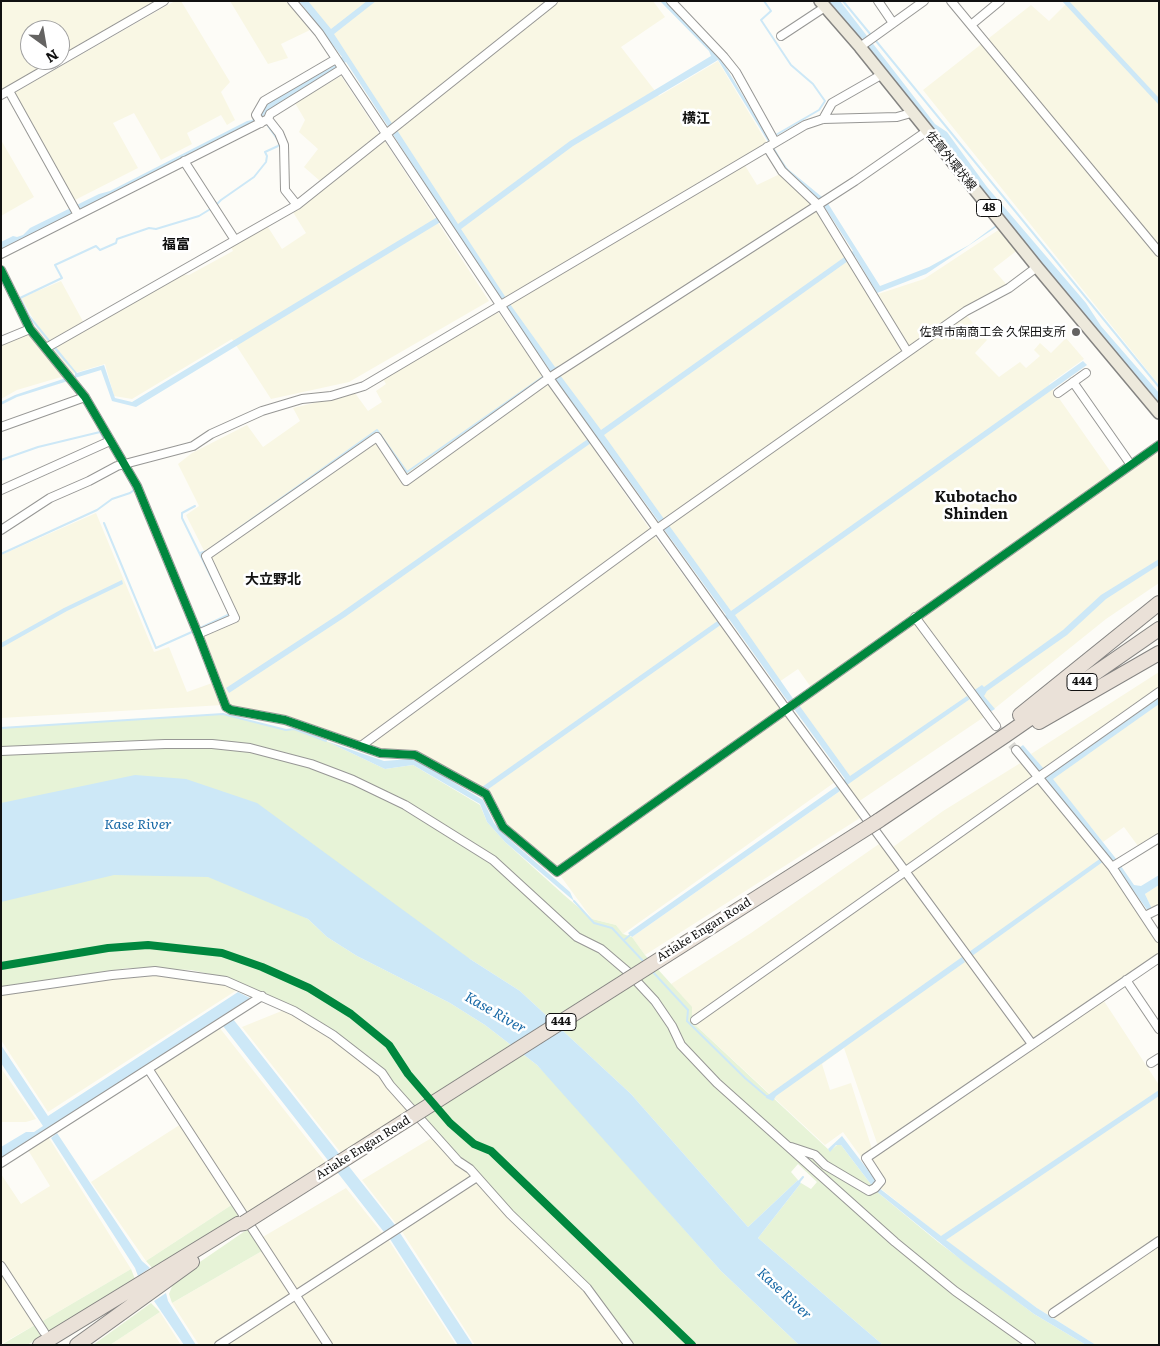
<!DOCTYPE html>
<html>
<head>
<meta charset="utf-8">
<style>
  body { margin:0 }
  #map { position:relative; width:1160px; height:1346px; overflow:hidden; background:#fdfcf7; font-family:Literata,serif }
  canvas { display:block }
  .frame { position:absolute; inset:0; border:2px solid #111; pointer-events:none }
  .north { position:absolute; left:20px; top:20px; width:50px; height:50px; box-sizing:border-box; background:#fff; border:1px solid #a0a0a0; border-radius:50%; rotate:148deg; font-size:14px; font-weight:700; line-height:20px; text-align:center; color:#111 }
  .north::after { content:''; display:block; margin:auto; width:18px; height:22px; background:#646362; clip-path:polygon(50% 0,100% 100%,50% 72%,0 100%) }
</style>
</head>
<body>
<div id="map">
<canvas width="1160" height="1346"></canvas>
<div class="frame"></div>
<div class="north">N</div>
</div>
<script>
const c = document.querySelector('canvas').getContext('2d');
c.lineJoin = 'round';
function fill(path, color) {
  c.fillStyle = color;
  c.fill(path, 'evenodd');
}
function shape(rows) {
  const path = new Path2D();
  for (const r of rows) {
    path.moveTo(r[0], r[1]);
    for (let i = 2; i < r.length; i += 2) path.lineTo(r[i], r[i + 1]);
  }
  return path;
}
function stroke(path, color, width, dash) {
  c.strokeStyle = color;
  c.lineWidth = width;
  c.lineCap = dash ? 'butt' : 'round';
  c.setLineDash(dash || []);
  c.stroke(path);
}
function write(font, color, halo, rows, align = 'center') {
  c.font = font + ' Literata,"Noto Sans JP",serif';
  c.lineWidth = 5;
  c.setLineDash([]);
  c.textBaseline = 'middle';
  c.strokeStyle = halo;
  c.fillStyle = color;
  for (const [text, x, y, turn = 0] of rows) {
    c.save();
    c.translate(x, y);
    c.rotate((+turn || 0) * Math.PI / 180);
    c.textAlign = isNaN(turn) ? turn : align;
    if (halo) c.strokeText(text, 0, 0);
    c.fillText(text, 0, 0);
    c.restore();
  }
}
fill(shape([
  [1,1,157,1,60,57,60,30,30,30,30,60,56,60,1,91],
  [175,1,181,1,230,82,221,92,235,120,227,125,221,115,187,133,192,144,161,160,134,113,113,123,138,168,73,201,14,93],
  [230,1,286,1,310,30,281,44,288,58,268,64],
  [304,1,653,1,665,17,621,47,659,96,718,61,767,143,741,159,757,185,782,173,812,202,872,296,924,279,1000,229,1019,249,993,269,1007,285,962,310,987,340,975,353,999,377,1020,362,1026,368,1040,356,1034,350,1040,343,1051,353,1066,338,1084,359,1049,384,1115,478,1159,448,1159,583,1106,619,984,717,858,802,847,785,847,780,796,708,815,693,798,669,779,682,508,309,331,34],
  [1069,1,1159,1,1159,385,923,90,1031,5,1049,21],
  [341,76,380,135,320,181,304,167,318,149,299,132,305,120,295,103],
  [1,140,34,197,1,216],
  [384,140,489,301,349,382,271,399,232,339,132,399,114,396,105,364,17,390,1,399,1,343,38,327,21,298,61,281,86,327,179,274,189,275,233,251,230,245,266,224,282,249,306,233,291,209],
  [498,312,653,534,835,782,623,934,616,925,592,919,554,867,504,824,488,792,416,750,380,749,287,717,228,705,201,634,238,618,186,515,199,506,178,464,192,453,247,425,263,447,300,421,293,408,355,393,368,411,382,402,376,391,386,384,382,377],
  [96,513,154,652,169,647,187,692,215,682,223,705,1,718,1,555],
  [1159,672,1159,833,1138,846,1124,827,1103,842,1031,754],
  [1022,762,1102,860,1159,943,1159,955,878,1146,844,1048,822,1064,830,1090,851,1083,872,1149,861,1157,843,1132,825,1145,692,1022,671,984,751,933,879,844,886,852,943,811],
  [840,791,860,818,645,955,632,937],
  [1159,885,1159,906,1152,909,1145,894],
  [153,975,225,984,237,990,48,1112,1,1040,1,994,110,978],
  [1104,1001,1159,1085,1159,1345,1096,1345,1037,1308,968,1258,880,1188,884,1182,869,1160],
  [284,1010,331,1037,380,1074,408,1110,341,1153,242,1027],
  [219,1027,326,1163,246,1214,152,1070],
  [1,1068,36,1119,26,1122,1,1122],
  [181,1124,233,1204,146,1261,91,1182],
  [433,1137,472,1176,397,1225,362,1180],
  [49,1138,131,1269,41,1322,1,1259,1,1174,21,1204,50,1186,28,1150],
  [476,1182,510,1219,580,1285,624,1345,475,1345,401,1230],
  [346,1188,383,1234,296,1291,261,1238],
  [388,1239,456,1345,332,1345,300,1295],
  [262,1251,291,1294,212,1345,199,1345,172,1303],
  [1,1272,35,1325,1,1344],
  [294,1300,323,1345,224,1345],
  [160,1312,181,1345,110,1345]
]), '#f9f7e4');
fill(shape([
  [223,714,286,730,294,729,326,741,385,769,413,765,480,805,487,822,505,842,564,895,592,919,616,925,623,934,632,937,645,955,692,1007,692,1022,830,1151,837,1145,841,1145,876,1191,938,1242,1034,1314,1086,1345,883,1345,758,1238,801,1183,811,1189,817,1182,798,1164,791,1172,798,1180,748,1227,631,1094,520,991,470,959,1,803,1,728],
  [116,819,308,919,327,937,357,956,450,1003,485,1025,537,1065,561,1090,721,1271,799,1345,635,1345,589,1284,513,1211,472,1165,461,1159,393,1086,337,1034,229,978,191,970,128,968,1,987,1,835],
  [233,1204,242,1217,153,1269,146,1261],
  [248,1229,262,1251,172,1303,169,1294,175,1279],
  [131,1269,135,1279,49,1332,41,1322],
  [151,1303,160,1312,110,1345,93,1345],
  [35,1325,41,1337,27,1345,1,1345]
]), '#e7f3d7');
fill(shape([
  [299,1,308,1,331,29,367,1,376,1,334,34,393,125,389,128,346,62,344,63,340,58,342,57],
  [660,1,666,1,721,59,781,159,788,169,822,197,821,198,824,202,827,202,880,286,929,267,969,245,996,225,998,226,926,274,877,293,855,256,604,435,664,519,659,522,598,438,345,617,229,693,226,688,339,614,595,434,555,379,560,375,601,430,853,251,822,203,816,200,786,171,718,60,573,146,461,229,510,304,555,367,561,365,549,373,549,369,505,307,447,218,136,407,112,401,101,370,75,378,75,373,53,348,55,346,77,373,104,365,115,398,132,402,444,213,392,133,397,130,458,224,570,141,711,56,709,51],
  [828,1,840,1,935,124,947,132,987,187,1086,303,1101,326,1159,393,1159,405,922,118,862,38,855,34],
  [1062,1,1069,1,1159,98,1159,105],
  [335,65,337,68,270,109,257,122,1,249,1,242,13,236,17,237,23,235,30,228,99,194,110,191,247,121,252,120,268,103],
  [1083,361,1087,365,735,615,794,700,789,703,729,619,487,790,482,787,726,615,663,528,668,524,731,611],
  [66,378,68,381,17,397,1,405,1,402,15,395],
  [1159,559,1159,565,1106,599,1067,635,987,691,984,696,995,709,990,712,973,691,982,685,984,687,1063,630,1101,595],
  [122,580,123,584,67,611,1,648,1,643,64,608],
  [967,696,970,699,847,785,843,781,845,779,794,709,799,705,850,776],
  [1159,698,1159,704,1053,779,1117,860,1113,863,1043,777,1049,775],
  [326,741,384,761,410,759,420,762,483,800,494,823,509,839,570,892,574,901,505,842,487,822,480,804,413,765,385,769],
  [1023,745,1044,769,1040,772,1019,748],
  [135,775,186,779,257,803,470,959,520,991,631,1094,748,1227,798,1180,801,1183,758,1238,883,1345,799,1345,721,1271,537,1065,485,1025,450,1003,357,956,327,937,308,919,208,877,114,875,1,902,1,803],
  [837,786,840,791,632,937,628,933],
  [1101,858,1104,861,972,956,969,952],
  [1121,866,1134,885,1141,886,1159,875,1159,885,1145,894,1152,909,1148,911,1117,868],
  [962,957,965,962,776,1096,773,1101,766,1098,765,1095,768,1095],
  [238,992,250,998,45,1130,18,1149,1,1158,1,1147,26,1132,34,1132,43,1126,1,1063,1,1045,48,1116],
  [233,1019,395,1225,384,1232,223,1026],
  [1159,1090,1159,1096,946,1240,1037,1308,1096,1345,1086,1345,1034,1314,965,1263,876,1191,841,1145,836,1145,830,1152,828,1149,842,1136,877,1182,879,1188,941,1236],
  [57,1133,142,1261,150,1268,138,1276,135,1268,51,1138],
  [400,1233,473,1345,458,1345,390,1239],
  [166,1293,168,1301,196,1345,184,1345,154,1301]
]), '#cde8f7');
stroke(shape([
  [764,1,771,11,761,20,791,65,813,84,825,101,819,110,774,136],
  [843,1,871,35],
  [876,41,1159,387],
  [216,205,221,200,254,177,266,162,267,156,265,152,278,146,280,143,268,126],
  [50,342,29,316,20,298,62,278,55,265,96,246,100,250,116,243,117,239,149,228,156,229,199,216,212,208],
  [1,460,38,447,100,432,104,439],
  [195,506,182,513,182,518,217,589],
  [104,523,156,648,194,631],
  [200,553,207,551,377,430,407,472,544,376],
  [1,554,97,510,112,499,130,493,134,490,125,472],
  [198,629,230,614],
  [1,728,223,714,286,730,294,729,326,741],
  [574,901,594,923,612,928,644,962],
  [624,940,630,935],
  [652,971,688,1010,687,1021,745,1078,765,1095],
  [798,1183,803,1177]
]), '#cde8f7', 2);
stroke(shape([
  [996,726,1016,750]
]), '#dad9d4', 8, [8, 4]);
const minor = shape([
  [292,1,319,33,549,378,786,709,1032,1044],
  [671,1,724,57,736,72,775,142],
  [878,1,893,23],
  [951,1,1159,252],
  [971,25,1000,1],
  [781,36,825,7],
  [860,47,924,1],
  [9,91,78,215],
  [1,95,164,1],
  [268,119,279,133,284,145,285,190,297,205],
  [823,119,832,103,881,75],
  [261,123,256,115,264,101,336,59],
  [767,147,782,171,817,204,907,351],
  [184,161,235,240],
  [1,254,268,119,270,114,342,69],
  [1,270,30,329,85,397,137,486,198,634,226,707,231,710,285,720,380,753,415,755,486,794,503,827,557,872,1159,445],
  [1,341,30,329],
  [46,348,297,205,553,1],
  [1073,382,1131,465],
  [1058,393,1086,373],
  [1,427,85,397],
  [1,490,110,441],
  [1,530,50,498,89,481,117,466,193,446,211,434,262,411,302,399,331,396,364,386,805,125,823,119,897,117,911,113],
  [915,617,996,726],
  [198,634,235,618,206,556,377,437,406,481,549,378,855,181,927,131],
  [361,746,657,529,966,311,1009,288,1037,267],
  [1016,750,1112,867,1159,938],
  [1,751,165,744,212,744,250,748,311,764,353,780,405,805,493,860,577,937,601,949,628,972,655,1001,672,1026,681,1045,717,1083,895,1242,955,1291,1031,1345],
  [1112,867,1159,838],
  [1145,916,1159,909],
  [1126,980,1159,1029],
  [1,991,112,975,155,971,226,981,294,1011,333,1035,382,1073,390,1085,458,1161,470,1169,510,1214,587,1288,629,1345],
  [695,1020,1159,692],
  [1151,1063,1159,1058],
  [149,1070,328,1345],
  [791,1147,815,1155,825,1165,869,1191,875,1188,881,1181,866,1158,1159,958],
  [1,1163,262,996],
  [1,1266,44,1332],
  [1053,1313,1159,1241],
  [219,1345,477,1177]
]);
const primary = shape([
  [820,1,860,47,1037,267,1159,413]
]);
const motorway = shape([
  [1020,715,1159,603],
  [1039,722,1159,653],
  [878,821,1006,735,1159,629],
  [40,1345,238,1224,244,1223],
  [77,1345,192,1262]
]);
stroke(minor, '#979795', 10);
stroke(primary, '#858482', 14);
stroke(motorway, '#858482', 16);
stroke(minor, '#fffffe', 8);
stroke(primary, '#ede9dc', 11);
stroke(motorway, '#eae1d8', 14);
const motorwayBridge = shape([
  [244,1223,878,821]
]);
stroke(motorwayBridge, '#858482', 16, []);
stroke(motorwayBridge, '#eae1d8', 14);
stroke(shape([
  [1,270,30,329,85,397,137,486,198,634,226,707,231,710,285,720,380,753,415,755,486,794,503,827,557,872,1159,445],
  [1,966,108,948,148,945,222,953,262,967,309,988,351,1014,389,1045,408,1074,450,1123,474,1144,491,1151,692,1345]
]), '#00873e', 8);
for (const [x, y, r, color] of [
  [1076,332,5,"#646362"]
]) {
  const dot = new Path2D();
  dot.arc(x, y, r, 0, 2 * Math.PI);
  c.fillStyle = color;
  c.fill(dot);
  stroke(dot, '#fff', 2);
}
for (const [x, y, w] of [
  [989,208,25],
  [1082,682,30],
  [561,1022,30]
]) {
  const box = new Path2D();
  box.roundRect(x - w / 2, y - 8.5, w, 17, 4);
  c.fillStyle = '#fff';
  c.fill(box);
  stroke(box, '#111', 1);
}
write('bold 11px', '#111', null, [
  ["48",989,208],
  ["444",1082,682],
  ["444",561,1022]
]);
write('12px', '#111', '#fff', [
  ["佐賀外環状線",951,161,51],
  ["Ariake Engan Road",704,930,-32],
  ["Ariake Engan Road",363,1148,-32]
]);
write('12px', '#111', '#fff', [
  ["佐賀市南商工会 久保田支所",1066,332]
], 'right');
write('bold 14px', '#111', '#fff', [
  ["横江",696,119],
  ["福富",176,245],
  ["大立野北",273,580]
]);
write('italic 14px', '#1768a6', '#fff', [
  ["Kase River",138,825],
  ["Kase River",495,1013,30],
  ["Kase River",784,1294,43]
]);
write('bold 15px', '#111', '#fff', [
  ["Kubotacho",976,498],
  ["Shinden",976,515]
]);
</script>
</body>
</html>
